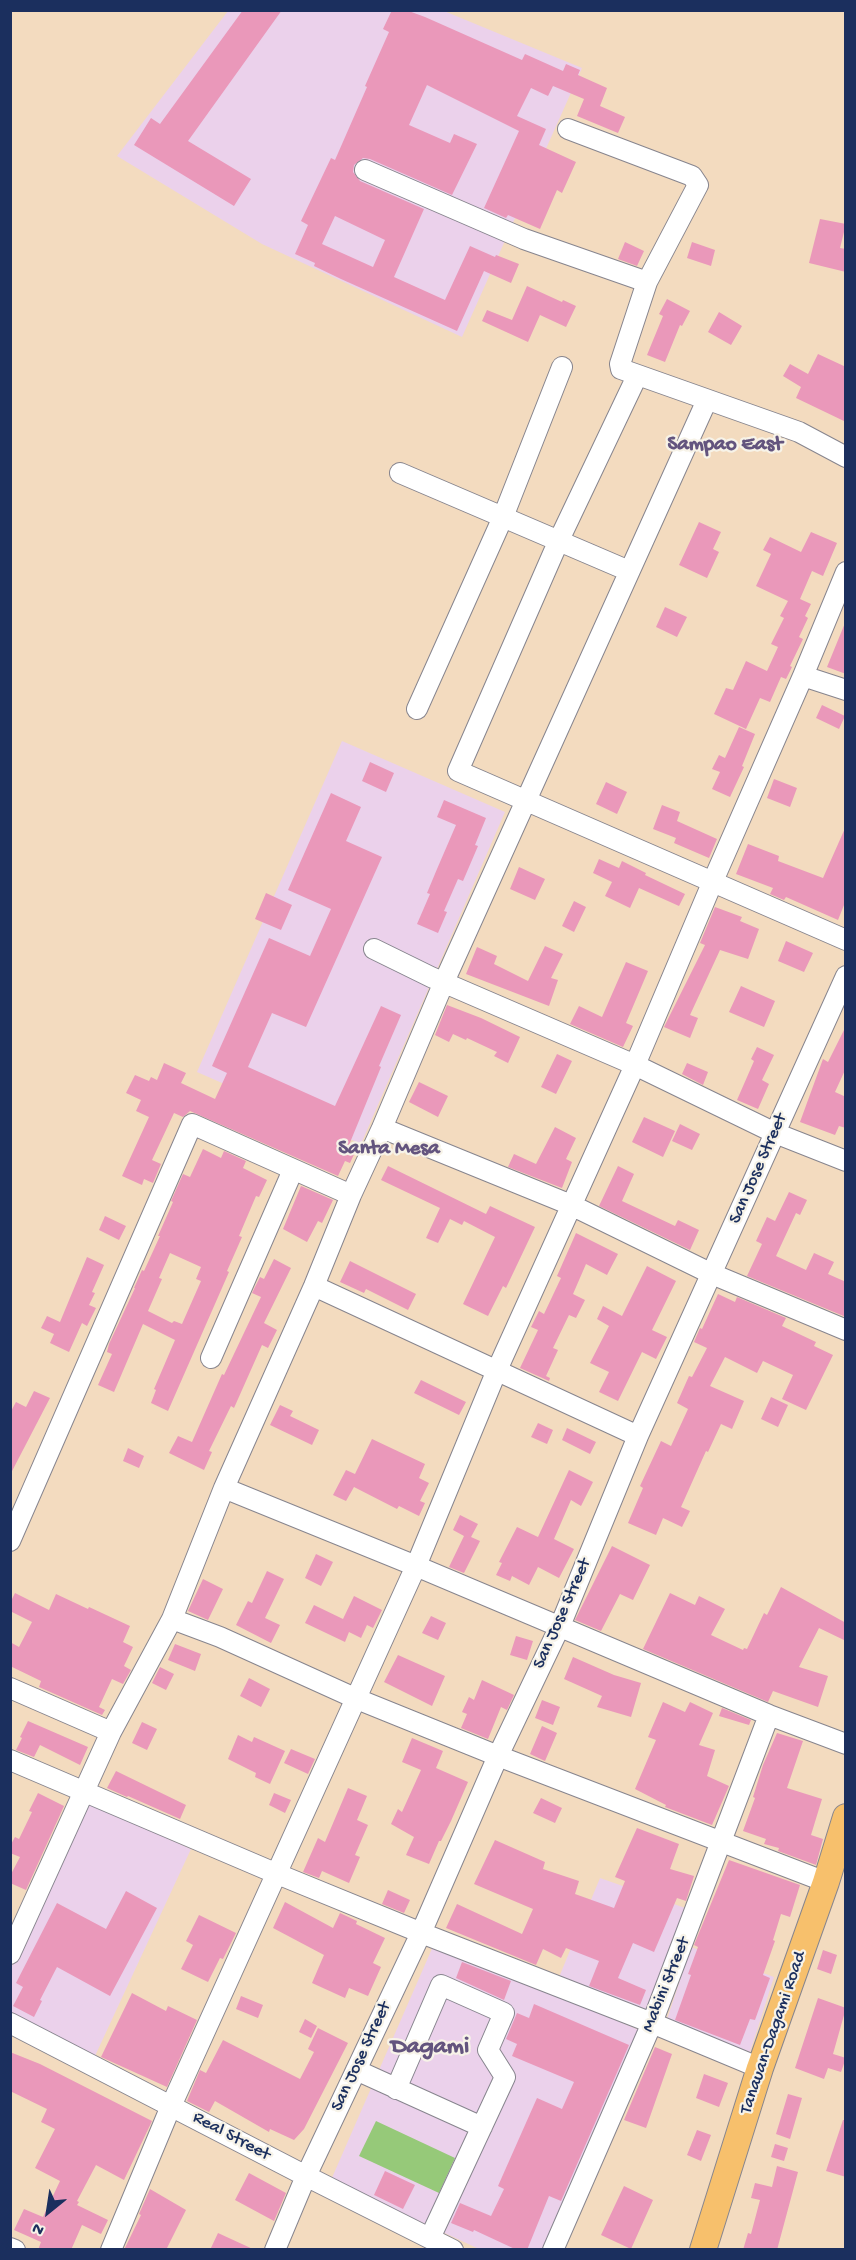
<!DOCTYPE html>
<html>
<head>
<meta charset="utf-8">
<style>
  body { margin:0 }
  #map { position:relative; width:856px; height:2260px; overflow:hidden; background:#f3dbbf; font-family:"Gochi Hand",sans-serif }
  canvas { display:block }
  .frame { position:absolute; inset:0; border:12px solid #1b2f5e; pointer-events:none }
  .north { position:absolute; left:18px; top:2182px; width:60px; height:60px; -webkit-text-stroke:4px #f7f3e8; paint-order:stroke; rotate:210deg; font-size:16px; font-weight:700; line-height:24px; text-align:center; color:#1b2f5e }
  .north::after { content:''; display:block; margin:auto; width:21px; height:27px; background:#1b2f5e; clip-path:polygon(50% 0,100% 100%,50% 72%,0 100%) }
</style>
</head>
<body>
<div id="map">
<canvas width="856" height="2260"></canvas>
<div class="frame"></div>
<div class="north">N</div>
</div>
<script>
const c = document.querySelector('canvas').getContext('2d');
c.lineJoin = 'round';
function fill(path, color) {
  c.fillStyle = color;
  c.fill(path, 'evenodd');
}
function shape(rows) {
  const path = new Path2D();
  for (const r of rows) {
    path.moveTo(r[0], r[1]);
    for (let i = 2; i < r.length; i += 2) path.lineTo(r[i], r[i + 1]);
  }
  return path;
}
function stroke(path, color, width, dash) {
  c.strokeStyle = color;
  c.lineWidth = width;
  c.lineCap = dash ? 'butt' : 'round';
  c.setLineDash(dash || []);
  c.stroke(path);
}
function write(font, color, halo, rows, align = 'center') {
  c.font = font + ' "Gochi Hand",sans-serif';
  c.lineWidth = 4.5;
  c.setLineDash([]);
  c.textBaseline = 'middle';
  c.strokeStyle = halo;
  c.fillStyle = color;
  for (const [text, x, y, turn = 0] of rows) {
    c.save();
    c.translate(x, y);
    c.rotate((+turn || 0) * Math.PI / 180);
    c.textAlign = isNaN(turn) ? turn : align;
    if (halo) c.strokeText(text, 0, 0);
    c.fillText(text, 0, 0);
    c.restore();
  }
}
fill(shape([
  [228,11,444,11,582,68,462,337,262,244,117,156],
  [342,741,505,812,361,1144,197,1072],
  [86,1802,191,1849,95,2056,11,2015,11,1968],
  [600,1878,688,1909,646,2017,557,1982],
  [434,1944,644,2032,548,2249,479,2249,331,2180],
  [691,1947,774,1977,750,2052,666,2022]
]), '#ebd1eb');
fill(shape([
  [376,2121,455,2158,439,2193,359,2156]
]), '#96c979');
fill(shape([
  [243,10,282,10,188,141,251,179,234,206,134,145,151,118,160,124],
  [392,10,406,10,425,17,522,60,525,54,563,71,566,64,580,70,578,75,607,88,600,106,625,117,618,133,577,116,584,99,553,86,548,96,531,88,517,116,546,129,539,145,576,162,562,193,557,190,540,229,508,215,506,218,484,208,519,131,427,85,409,125,450,143,454,134,477,144,452,195,370,159,363,158,354,165,353,172,360,181,424,209,394,277,445,300,470,246,495,257,496,255,519,264,511,283,484,271,457,331,341,279,314,266,315,263,295,254,308,225,301,221,331,158,335,160,367,87,365,86,389,32,383,29],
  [335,216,385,240,373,267,322,244],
  [820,219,846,224,840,248,846,249,846,272,809,263],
  [625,242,644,251,637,266,618,259],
  [692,242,715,250,711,266,687,258],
  [527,286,562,302,563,300,576,306,566,327,540,315,528,342,482,321,487,310,512,320],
  [667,299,690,311,682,326,680,325,665,362,647,355,663,316,659,314],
  [719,312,742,326,731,345,708,332],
  [818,354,846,367,846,422,796,398,801,387,783,376,790,364,808,374],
  [699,522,721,532,713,549,719,552,707,578,679,565],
  [811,532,837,543,823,576,812,571,800,599,811,604,805,616,808,618,799,637,803,639,790,666,792,667,786,679,781,677,770,702,760,698,746,729,714,714,726,688,733,690,746,661,767,671,778,647,771,644,784,618,780,616,788,601,756,586,771,554,763,550,770,537,801,552],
  [665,607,687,617,677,637,656,627],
  [845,623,846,623,846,674,827,667],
  [822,705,845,716,839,729,816,718],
  [739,727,755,734,742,766,744,767,730,797,712,789,720,772,712,769,719,755,725,758],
  [370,762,394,773,386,792,362,781],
  [774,779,797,788,790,807,767,798],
  [606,782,627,792,617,814,596,804],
  [331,793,361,807,346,841,382,857,306,1027,272,1013,248,1067,335,1106,381,1006,401,1015,379,1066,381,1067,349,1145,357,1148,350,1163,345,1161,338,1176,190,1111,183,1117,174,1113,152,1160,161,1164,153,1183,144,1179,142,1185,122,1176,149,1117,136,1111,141,1100,126,1093,135,1075,149,1081,151,1077,157,1080,164,1063,186,1073,181,1083,215,1099,227,1073,212,1066,269,938,310,956,331,909,288,890],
  [444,800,486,818,475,845,478,846,463,881,458,879,444,911,447,912,438,933,417,924,430,894,427,893,437,869,456,825,437,817],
  [662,805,680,812,677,821,717,839,709,858,674,843,676,838,653,829],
  [846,826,846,900,838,920,786,897,784,900,770,894,773,888,736,874,748,844,779,856,778,861,823,878],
  [599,859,619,868,622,861,646,873,645,875,685,894,679,906,639,888,630,908,605,896,612,882,593,873],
  [519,867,545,879,535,900,510,889],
  [266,893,292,905,281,930,255,919],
  [574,901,586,907,574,932,562,926],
  [715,907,742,917,740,921,759,929,748,959,720,950,690,1015,698,1018,690,1038,664,1027,705,945,700,943],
  [786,941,813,953,804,972,778,961],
  [545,946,563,954,551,978,558,980,549,1006,466,974,477,947,497,956,494,964,528,981],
  [626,962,648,971,626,1023,633,1026,623,1047,570,1024,579,1006,602,1017],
  [741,986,775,1001,764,1027,729,1012],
  [447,1005,481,1018,520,1037,508,1063,494,1056,497,1052,467,1038,466,1040,453,1034,449,1042,435,1035],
  [846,1026,846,1068,835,1092,846,1097,846,1128,839,1126,835,1135,800,1122,823,1059,828,1062],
  [757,1047,774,1055,762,1080,769,1084,758,1109,737,1100,754,1061,751,1059],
  [557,1054,572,1061,556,1094,541,1087],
  [687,1063,708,1072,703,1085,682,1074],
  [419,1082,448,1096,438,1117,409,1102],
  [644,1117,675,1131,663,1157,632,1142],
  [680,1124,700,1134,692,1150,672,1141],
  [555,1127,576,1138,566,1159,572,1162,562,1188,508,1167,514,1154,536,1164],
  [203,1149,221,1158,224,1151,246,1161,243,1168,267,1180,259,1197,256,1196,239,1236,242,1237,227,1271,229,1272,168,1411,151,1403,156,1390,154,1389,175,1340,143,1324,114,1392,98,1385,112,1354,107,1352,109,1344,135,1288,134,1288,142,1270,144,1271,160,1236,158,1236,173,1202,171,1201,183,1174,190,1177],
  [170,1253,201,1267,196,1279,201,1281,182,1324,174,1321,172,1323,148,1311,162,1279,159,1278],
  [388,1166,486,1214,490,1206,535,1227,506,1288,503,1286,488,1316,463,1304,495,1237,464,1221,462,1225,450,1219,438,1243,426,1238,440,1208,381,1180],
  [618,1166,634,1174,622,1201,675,1226,678,1220,699,1230,690,1250,599,1206],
  [301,1186,333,1200,322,1223,318,1221,307,1242,283,1229],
  [789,1192,807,1200,800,1215,796,1213,776,1256,806,1270,814,1253,834,1262,828,1274,846,1282,846,1317,747,1276,762,1244,756,1241,767,1217,775,1221],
  [105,1216,126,1226,119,1240,99,1230],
  [576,1233,618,1254,607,1275,586,1264,573,1294,585,1300,576,1318,569,1315,553,1348,558,1350,546,1376,550,1378,549,1381,520,1368,538,1330,531,1327,539,1311,544,1314,561,1278,557,1276],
  [87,1257,104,1265,92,1292,95,1293,89,1305,96,1308,87,1326,82,1323,69,1352,50,1343,54,1334,41,1328,47,1316,60,1322],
  [274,1259,291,1268,264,1323,277,1330,268,1348,262,1345,234,1408,231,1406,209,1451,212,1452,204,1470,169,1453,178,1436,192,1442,222,1374,224,1375,261,1297,252,1293,260,1277,264,1279],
  [350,1261,416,1294,408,1310,366,1289,364,1293,340,1282],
  [647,1266,676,1281,652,1330,667,1337,656,1359,642,1352,618,1401,599,1392,609,1372,590,1363,609,1326,597,1319,603,1306,622,1316],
  [718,1294,735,1302,737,1297,786,1318,782,1326,816,1342,814,1346,833,1355,806,1410,782,1399,793,1375,763,1361,757,1373,725,1357,710,1386,744,1401,732,1429,721,1424,708,1452,706,1451,681,1507,690,1511,682,1527,663,1518,656,1535,628,1523,643,1488,640,1486,661,1441,671,1446,688,1409,677,1403,689,1376,692,1377,707,1348,694,1342,700,1328,702,1329],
  [421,1380,466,1402,459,1415,414,1393],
  [34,1391,50,1398,10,1475,10,1413,16,1402,26,1407],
  [771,1397,788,1405,778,1427,761,1419],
  [280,1405,293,1411,290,1416,319,1430,312,1445,270,1425],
  [538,1423,553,1430,547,1444,531,1437],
  [567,1428,596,1442,590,1454,562,1440],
  [372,1439,425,1464,419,1478,429,1483,420,1501,425,1503,419,1516,399,1506,397,1509,354,1487,346,1501,333,1495,346,1470,355,1474],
  [128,1448,144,1456,139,1468,123,1461],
  [569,1470,593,1482,581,1506,571,1500,554,1539,574,1549,559,1578,538,1567,529,1585,512,1576,510,1581,496,1575,502,1563,499,1562,517,1527,538,1537],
  [460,1515,478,1524,471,1537,480,1541,464,1573,449,1567,464,1536,453,1530],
  [612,1546,650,1565,633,1600,620,1594,601,1631,575,1620],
  [316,1554,333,1562,321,1586,305,1578],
  [267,1571,284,1579,265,1618,280,1625,271,1643,236,1625,248,1601,252,1603],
  [203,1579,223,1589,208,1620,188,1611],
  [781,1587,846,1623,846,1641,819,1628,799,1667,828,1676,818,1707,773,1691,768,1702,643,1649,670,1593,695,1605,699,1596,725,1609,711,1635,743,1650,744,1648,747,1649,764,1613,767,1615],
  [15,1593,49,1610,56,1594,88,1609,89,1607,130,1626,123,1642,133,1647,124,1666,131,1670,123,1684,112,1679,99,1707,105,1710,102,1715,39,1687,41,1681,10,1666,10,1642,19,1647,32,1622,10,1611,10,1603],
  [354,1596,382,1610,373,1628,367,1625,361,1638,349,1632,345,1642,305,1623,314,1605,343,1619],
  [431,1616,446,1623,438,1640,422,1633],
  [516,1636,533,1641,527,1660,510,1655],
  [175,1644,201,1654,195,1671,168,1660],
  [398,1655,445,1676,432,1706,384,1682],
  [573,1657,614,1675,641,1683,631,1717,597,1707,602,1696,564,1679],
  [160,1667,174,1674,166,1690,152,1683],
  [249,1678,270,1689,261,1707,240,1696],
  [482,1680,514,1695,507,1710,501,1707,488,1739,461,1728,467,1714,462,1712,469,1697,474,1700],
  [542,1700,560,1707,553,1725,535,1718],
  [663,1702,685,1712,690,1702,713,1713,699,1745,715,1750,707,1776,729,1786,712,1825,665,1807,666,1805,635,1789,656,1740,648,1737],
  [722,1708,751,1720,749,1725,719,1716],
  [28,1721,88,1747,80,1765,40,1745,34,1757,16,1750,22,1738,20,1737],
  [142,1722,157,1729,147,1750,132,1743],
  [542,1726,557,1733,545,1761,530,1754],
  [777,1733,803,1741,787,1788,822,1799,811,1835,823,1839,816,1865,778,1851,779,1848,764,1844,766,1839,743,1831,755,1798,753,1797,763,1765],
  [238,1735,252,1742,254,1737,285,1751,270,1784,255,1777,256,1773,228,1759],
  [412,1738,443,1751,436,1768,468,1782,451,1821,441,1841,439,1841,429,1864,406,1855,414,1837,391,1824,398,1809,402,1812,421,1770,402,1762],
  [291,1749,315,1759,308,1774,284,1763],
  [116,1771,186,1805,180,1819,128,1796,127,1797,107,1788],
  [348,1788,367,1796,357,1820,368,1825,355,1855,360,1857,349,1883,322,1871,319,1878,303,1872,318,1838,325,1842],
  [38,1793,64,1806,26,1890,10,1883,10,1876,20,1857,10,1853,10,1846,15,1837,19,1839,32,1812,29,1811],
  [274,1793,291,1800,285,1813,269,1805],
  [541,1798,562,1808,555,1823,533,1813],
  [637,1828,679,1844,670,1869,694,1876,686,1901,677,1898,654,1952,633,1943,618,1978,646,1990,640,2005,589,1986,599,1961,566,1948,561,1958,543,1949,536,1965,446,1928,457,1904,522,1934,533,1909,474,1884,495,1840,545,1862,543,1869,579,1881,575,1894,614,1908,625,1881,615,1877],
  [729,1860,800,1885,790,1917,781,1914,773,1940,775,1941,763,1975,770,1978,755,2020,750,2019,740,2045,675,2020,691,1975,688,1974,698,1947,694,1945],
  [388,1890,410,1900,404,1913,382,1904],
  [126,1891,157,1908,110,1996,57,1967,40,2000,42,2001,34,2017,13,2006,23,1987,16,1983,57,1903,106,1929],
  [285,1902,333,1928,340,1913,357,1921,356,1924,385,1938,373,1963,381,1967,368,1996,349,1988,345,1998,312,1983,324,1955,273,1928],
  [199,1915,236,1933,223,1959,220,1958,208,1982,181,1969,193,1945,186,1941],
  [823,1950,837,1955,831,1974,817,1969],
  [462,1962,511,1981,504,2000,456,1978],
  [132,1993,166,2011,168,2006,197,2020,167,2087,101,2057],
  [241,1996,263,2005,258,2018,236,2009],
  [818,1998,846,2008,833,2054,846,2058,841,2072,828,2068,824,2079,795,2068],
  [534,2004,629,2045,561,2201,549,2196,527,2250,517,2250,474,2230,473,2232,451,2223,460,2203,491,2216,504,2189,498,2186,537,2098,562,2109,574,2082,512,2056,517,2044,506,2039,517,2013,529,2018],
  [305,2019,317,2026,311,2038,299,2032],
  [318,2028,348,2043,304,2129,294,2140,270,2129,269,2132,215,2101,209,2112,187,2101,200,2070,206,2073,223,2040,300,2079,314,2052,308,2049],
  [655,2047,672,2054,646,2128,624,2120],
  [10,2052,40,2064,152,2121,124,2180,96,2165,77,2201,79,2202,77,2205,108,2220,101,2234,82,2225,71,2250,38,2250,41,2242,14,2230,24,2209,43,2217,60,2181,35,2168,55,2129,41,2122,47,2109,10,2091],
  [704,2074,728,2083,719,2107,696,2098],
  [788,2094,802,2098,790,2139,776,2134],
  [843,2120,846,2120,846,2177,826,2171],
  [697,2130,711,2135,701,2161,687,2155],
  [775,2144,788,2148,784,2161,771,2157],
  [777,2166,798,2172,777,2250,743,2250,748,2233,751,2234,760,2200,751,2198,755,2183,772,2187],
  [385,2171,415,2185,403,2209,374,2195],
  [249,2173,286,2193,274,2221,235,2200],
  [624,2186,653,2200,631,2249,601,2235],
  [150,2189,186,2210,166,2250,124,2250,141,2215,139,2214],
  [218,2233,255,2250,210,2250]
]), '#ea98ba');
const minor = shape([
  [568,129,692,176,698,185,647,282,620,364,621,369,799,432,846,457],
  [365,170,524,239,647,282],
  [637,376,559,540,458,771,846,940],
  [400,473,629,571],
  [803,676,846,690],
  [417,709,503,517,562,367],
  [374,949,431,977,635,1065,775,1133,846,1161],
  [382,1128,571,1205,712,1274,846,1330],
  [314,1286,638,1436],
  [211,1358,293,1170],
  [224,1488,416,1566,769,1715,846,1744],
  [10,1541,192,1124,351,1195],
  [172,1619,220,1637,357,1699,498,1756,826,1882],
  [10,1688,111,1732],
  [10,1760,275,1873,429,1936,652,2023,760,2068],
  [10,1954,111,1732,172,1619,224,1488,314,1286,351,1195,382,1128,444,982,707,400],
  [10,2023,306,2176,453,2250],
  [356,2070,482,2127],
  [396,2089,441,1985,504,2013,488,2050,505,2077,430,2238],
  [10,2248,15,2250],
  [111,2250,171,2106,416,1566,497,1370,635,1065,713,881,803,676,846,572],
  [275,2250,306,2176,421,1933,498,1756,560,1626,638,1436,846,976],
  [553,2250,652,2023,769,1715]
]);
const major = shape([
  [703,2250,760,2068,826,1882,846,1817]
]);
stroke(minor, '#87858e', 22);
stroke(major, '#87858e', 28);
stroke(minor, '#fff', 20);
stroke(major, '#f7c06c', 26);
write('18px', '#1b2f5e', '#f7f3e8', [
  ["San Jose Street",759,1169,-66],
  ["San Jose Street",563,1614,-66],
  ["Mabini Street",667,1985,-68],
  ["Tanauan-Dagami Road",774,2033,-71],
  ["San Jose Street",362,2057,-65],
  ["Real Street",231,2137,28]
]);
write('bold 21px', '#63547e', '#f7f3e8', [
  ["Sampao East",725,446],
  ["Santa Mesa",389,1150]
]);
write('bold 24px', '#63547e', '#f7f3e8', [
  ["Dagami",430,2048]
]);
</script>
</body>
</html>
